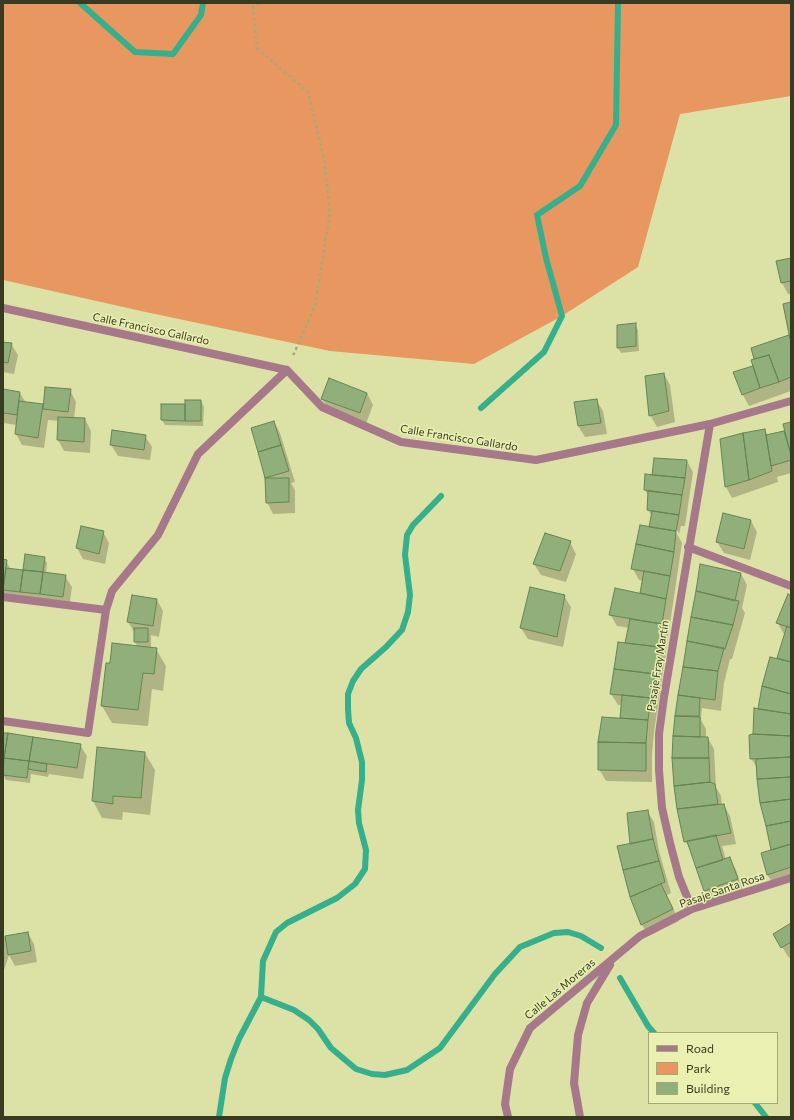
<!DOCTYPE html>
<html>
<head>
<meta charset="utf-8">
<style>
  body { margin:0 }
  #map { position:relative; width:794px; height:1120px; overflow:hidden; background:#dce2a5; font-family:Commissioner,sans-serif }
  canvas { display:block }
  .frame { position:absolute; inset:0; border:4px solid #383b22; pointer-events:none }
  .legend { position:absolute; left:648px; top:1032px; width:130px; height:72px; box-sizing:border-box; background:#e9f0b1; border:1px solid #a2a878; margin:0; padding:5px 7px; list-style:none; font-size:12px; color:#383b22 }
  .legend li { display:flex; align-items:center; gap:8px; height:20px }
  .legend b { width:20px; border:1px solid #a2a878 }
</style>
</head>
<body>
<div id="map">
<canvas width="794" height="1120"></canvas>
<div class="frame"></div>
<ul class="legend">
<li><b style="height:5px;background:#a7778a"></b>Road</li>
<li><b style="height:11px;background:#e99761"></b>Park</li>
<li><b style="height:11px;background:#90af7a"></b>Building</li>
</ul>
</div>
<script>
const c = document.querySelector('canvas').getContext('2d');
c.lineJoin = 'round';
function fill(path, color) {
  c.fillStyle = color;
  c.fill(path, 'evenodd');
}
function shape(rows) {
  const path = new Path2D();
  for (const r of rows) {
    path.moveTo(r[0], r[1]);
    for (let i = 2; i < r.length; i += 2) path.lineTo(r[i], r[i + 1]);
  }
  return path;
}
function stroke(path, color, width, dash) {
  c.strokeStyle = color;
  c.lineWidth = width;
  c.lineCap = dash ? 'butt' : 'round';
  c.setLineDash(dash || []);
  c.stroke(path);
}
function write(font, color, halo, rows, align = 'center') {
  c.font = font + ' Commissioner,sans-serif';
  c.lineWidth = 3;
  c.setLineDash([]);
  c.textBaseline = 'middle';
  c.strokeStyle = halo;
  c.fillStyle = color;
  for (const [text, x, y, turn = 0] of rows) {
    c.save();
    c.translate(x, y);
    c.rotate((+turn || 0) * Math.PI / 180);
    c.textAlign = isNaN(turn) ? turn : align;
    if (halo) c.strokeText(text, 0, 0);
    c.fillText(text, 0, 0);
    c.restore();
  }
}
fill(shape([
  [3,3,791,3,791,96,680,114,638,267,562,316,474,364,330,351,141,311,3,280]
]), '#e99761');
fill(shape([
  [791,259,791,294,788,294,782,283,777,262],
  [791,303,791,391,749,406,743,395,734,373,754,366,756,360,752,349,791,336],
  [635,324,638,330,639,351,621,353,618,348],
  [3,343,11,344,18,355,14,374,3,372],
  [664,374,670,385,675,422,657,427,650,415],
  [3,390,20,393,26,403,44,405,70,390,76,402,74,419,85,419,91,431,90,453,64,451,58,440,59,421,48,420,44,448,22,445,16,434,17,425,3,423],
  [367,393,373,405,366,424,329,410,322,399],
  [596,400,603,411,607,434,585,437,578,426,575,403],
  [201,401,204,407,203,426,165,425,162,420,162,405,186,405],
  [274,422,280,433,295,482,291,483,295,490,295,513,273,514,267,502,266,478,252,428],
  [791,423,791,473,777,477,778,482,732,498,726,487,721,440,764,430,768,435,785,432],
  [145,436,152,447,150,460,118,456,111,445],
  [687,461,693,472,685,526,681,526,679,534,675,526,673,527,682,543,654,732,652,755,652,782,606,781,599,769,620,719,622,705,618,705,611,694,630,628,617,626,610,614,640,594,643,581,639,580,633,569,651,528,652,516,648,510,649,497,645,490,652,476],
  [751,521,757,532,750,560,724,553,717,542],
  [103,532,109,543,105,564,83,559,77,548],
  [570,542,576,554,566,582,541,575,534,564],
  [44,558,47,563,46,574,65,576,72,587,69,608,3,600,3,560,6,561,11,570,24,571],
  [701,565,741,574,747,585,742,608,745,613,732,659,730,659,724,683,721,711,702,708,701,720,706,729,706,738,708,738,714,749,716,787,721,796,722,805,724,805,730,816,736,844,722,846,726,860,730,859,736,870,743,891,711,902,705,891,692,852,685,841,678,809,673,758,676,716],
  [564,596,571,607,563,647,528,639,521,628],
  [791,597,791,880,774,886,767,874,772,850,758,770,751,758,759,710,785,634,784,634,777,622],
  [157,600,163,611,159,637,151,635,151,648,156,649,166,666,163,691,152,689,148,726,112,723,102,706,111,664,138,647,135,642,135,633,128,622],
  [3,734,80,745,87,756,83,779,49,774,48,777,31,774,30,783,6,780,3,775],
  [98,748,145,753,155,770,150,815,123,812,122,820,102,818,93,801],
  [647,811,654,822,659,851,671,893,667,895,679,921,649,936,642,925,631,897,619,847,631,845],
  [791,924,791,957,789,958,774,934],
  [28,933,34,944,37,962,15,966,9,955,3,973,3,937]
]), '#0003');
stroke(shape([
  [80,3,135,52,173,54,201,15,203,3],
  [481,408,544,352,562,316,546,258,537,215,580,186,616,125,618,3],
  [441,496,413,525,407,535,405,555,410,595,408,612,402,630,386,647,361,669,353,681,348,694,348,709,349,723,356,738,362,762,362,780,358,810,359,823,366,850,365,869,355,884,337,898,287,923,276,932,263,961,261,997,294,1010,309,1020,318,1029,331,1048,356,1069,372,1074,385,1075,407,1070,440,1048,495,974,520,947,554,933,568,932,581,936,601,948],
  [620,978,648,1026,654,1033],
  [755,1103,766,1117],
  [219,1117,225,1078,231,1059,239,1039,261,997]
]), '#35af8c', 6);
const building = shape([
  [791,258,791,281,781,283,776,261,791,258],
  [791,302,791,339,790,339,783,304,791,302],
  [636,323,636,346,617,348,617,325,636,323],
  [789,335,791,341,791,377,779,382,769,355,754,359,751,348,789,335],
  [3,342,12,343,8,363,3,362,3,342],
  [769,355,779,382,760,388,751,360,769,355],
  [753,366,760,388,742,395,733,372,753,366],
  [664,373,669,411,649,416,645,376,664,373],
  [329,378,367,393,360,413,321,399,329,378],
  [45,387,71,389,68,412,43,409,45,387],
  [3,389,20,392,17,415,3,413,3,389],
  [597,399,601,423,578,426,574,402,597,399],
  [185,400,201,400,201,421,185,421,185,400],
  [19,401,43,404,38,438,15,434,19,401],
  [161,404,185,404,185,421,161,420,161,404],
  [58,417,85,418,84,442,57,440,58,417],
  [274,421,281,445,258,452,251,428,274,421],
  [791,422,791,455,783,424,791,422],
  [765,429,772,471,749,480,743,433,765,429],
  [112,430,146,435,144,450,110,445,112,430],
  [784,431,791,455,791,460,771,466,766,435,784,431],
  [743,433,749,480,725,487,720,439,743,433],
  [281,445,289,471,265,478,258,452,281,445],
  [654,458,687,460,685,478,652,475,654,458],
  [645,474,685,478,682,495,644,490,645,474],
  [265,478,289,478,289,502,266,503,265,478],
  [648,491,682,495,679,515,647,510,648,491],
  [652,511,679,515,676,531,649,527,652,511],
  [723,513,751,520,744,549,716,542,723,513],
  [640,525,676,531,674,552,636,544,640,525],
  [81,526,104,531,99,554,76,548,81,526],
  [545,533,571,541,560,571,533,564,545,533],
  [636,544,674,552,670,576,631,569,636,544],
  [25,554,45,557,43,572,23,570,25,554],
  [3,559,7,560,3,590,3,559],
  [700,564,741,573,735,601,696,591,700,564],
  [6,568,23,570,20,592,3,590,6,568],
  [23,570,43,572,40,594,20,592,23,570],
  [644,571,670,576,666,599,640,593,644,571],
  [43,572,66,575,63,597,40,594,43,572],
  [530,587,565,595,557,637,520,628,530,587],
  [615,588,666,599,662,624,609,615,615,588],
  [696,591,739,601,733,625,691,617,696,591],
  [788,594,791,596,791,628,776,623,788,594],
  [132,595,157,599,153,626,127,622,132,595],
  [691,617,733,625,725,649,687,641,691,617],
  [630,619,662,624,659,647,625,643,630,619],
  [787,626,791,628,791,662,777,658,787,626],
  [134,628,148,628,148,642,134,642,134,628],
  [687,641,724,648,718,671,683,667,687,641],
  [618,642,659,647,655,674,614,669,618,642],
  [112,643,157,648,154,674,143,673,138,710,101,706,106,663,110,663,112,643],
  [770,657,791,662,791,694,762,686,770,657],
  [683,667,718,671,715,700,678,695,683,667],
  [614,669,655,674,651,698,610,694,614,669],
  [762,686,791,694,791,714,758,709,762,686],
  [622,695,651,698,648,720,620,718,622,695],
  [678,695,700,698,699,716,675,716,678,695],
  [754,708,791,714,791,736,753,734,754,708],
  [675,716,700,717,700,737,673,736,675,716],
  [602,717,648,720,646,743,598,742,602,717],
  [3,733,8,733,4,758,3,758,3,733],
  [8,733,33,737,29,761,4,758,8,733],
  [753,734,791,736,791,757,750,759,749,735,753,734],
  [673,736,708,737,709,758,672,758,673,736],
  [33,737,81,744,77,768,29,761,33,737],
  [598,742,646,743,646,771,598,770,598,742],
  [97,747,145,752,141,798,113,796,113,804,92,801,97,747],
  [791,757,791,777,757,779,756,759,791,757],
  [4,758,29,761,27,778,3,775,4,758],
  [672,758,709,758,710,782,674,786,672,758],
  [29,761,47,764,46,772,28,769,29,761],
  [791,777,791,799,760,803,757,779,791,777],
  [710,782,715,784,718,804,677,809,674,786,710,782],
  [791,799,791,821,766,826,760,803,791,799],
  [724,804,731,833,684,842,677,809,724,804],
  [648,810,653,839,630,844,627,813,648,810],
  [791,821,791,844,771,850,766,826,791,821],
  [716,835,723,860,696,868,687,841,716,835],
  [653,839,659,861,623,870,617,846,653,839],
  [791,844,791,867,767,875,761,853,791,844],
  [730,857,738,879,704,891,696,868,730,857],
  [659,861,665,882,630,897,623,870,659,861],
  [661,884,673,909,641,925,630,897,661,884],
  [791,923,791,942,781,948,773,934,791,923],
  [28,932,31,951,8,955,5,936,28,932]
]);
fill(building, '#90af7a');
stroke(building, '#668452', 1);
stroke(shape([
  [259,3,253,7,257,48,308,92,324,159,330,212,315,306,292,358]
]), '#a5aa79', 2.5, [3, 3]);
stroke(shape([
  [3,308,287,370,322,407,401,442,536,460,710,424,791,401],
  [688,547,791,586],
  [3,597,106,610],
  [3,721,88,733,106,610,112,591,158,535,198,454,287,370],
  [692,909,679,877,670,843,662,808,659,770,659,734,664,697,710,424],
  [508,1117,505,1104,510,1069,530,1028,640,936,692,909,791,878],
  [580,1117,574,1083,578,1035,587,1003,610,965]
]), '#a7778a', 8);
write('11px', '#383b22', '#e9f0b1', [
  ["Calle Francisco Gallardo",151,329,12],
  ["Calle Francisco Gallardo",459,438,9],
  ["Pasaje Fray Martín",658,666,-81],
  ["Pasaje Santa Rosa",722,890,-19],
  ["Calle Las Moreras",560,989,-40]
]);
</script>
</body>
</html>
